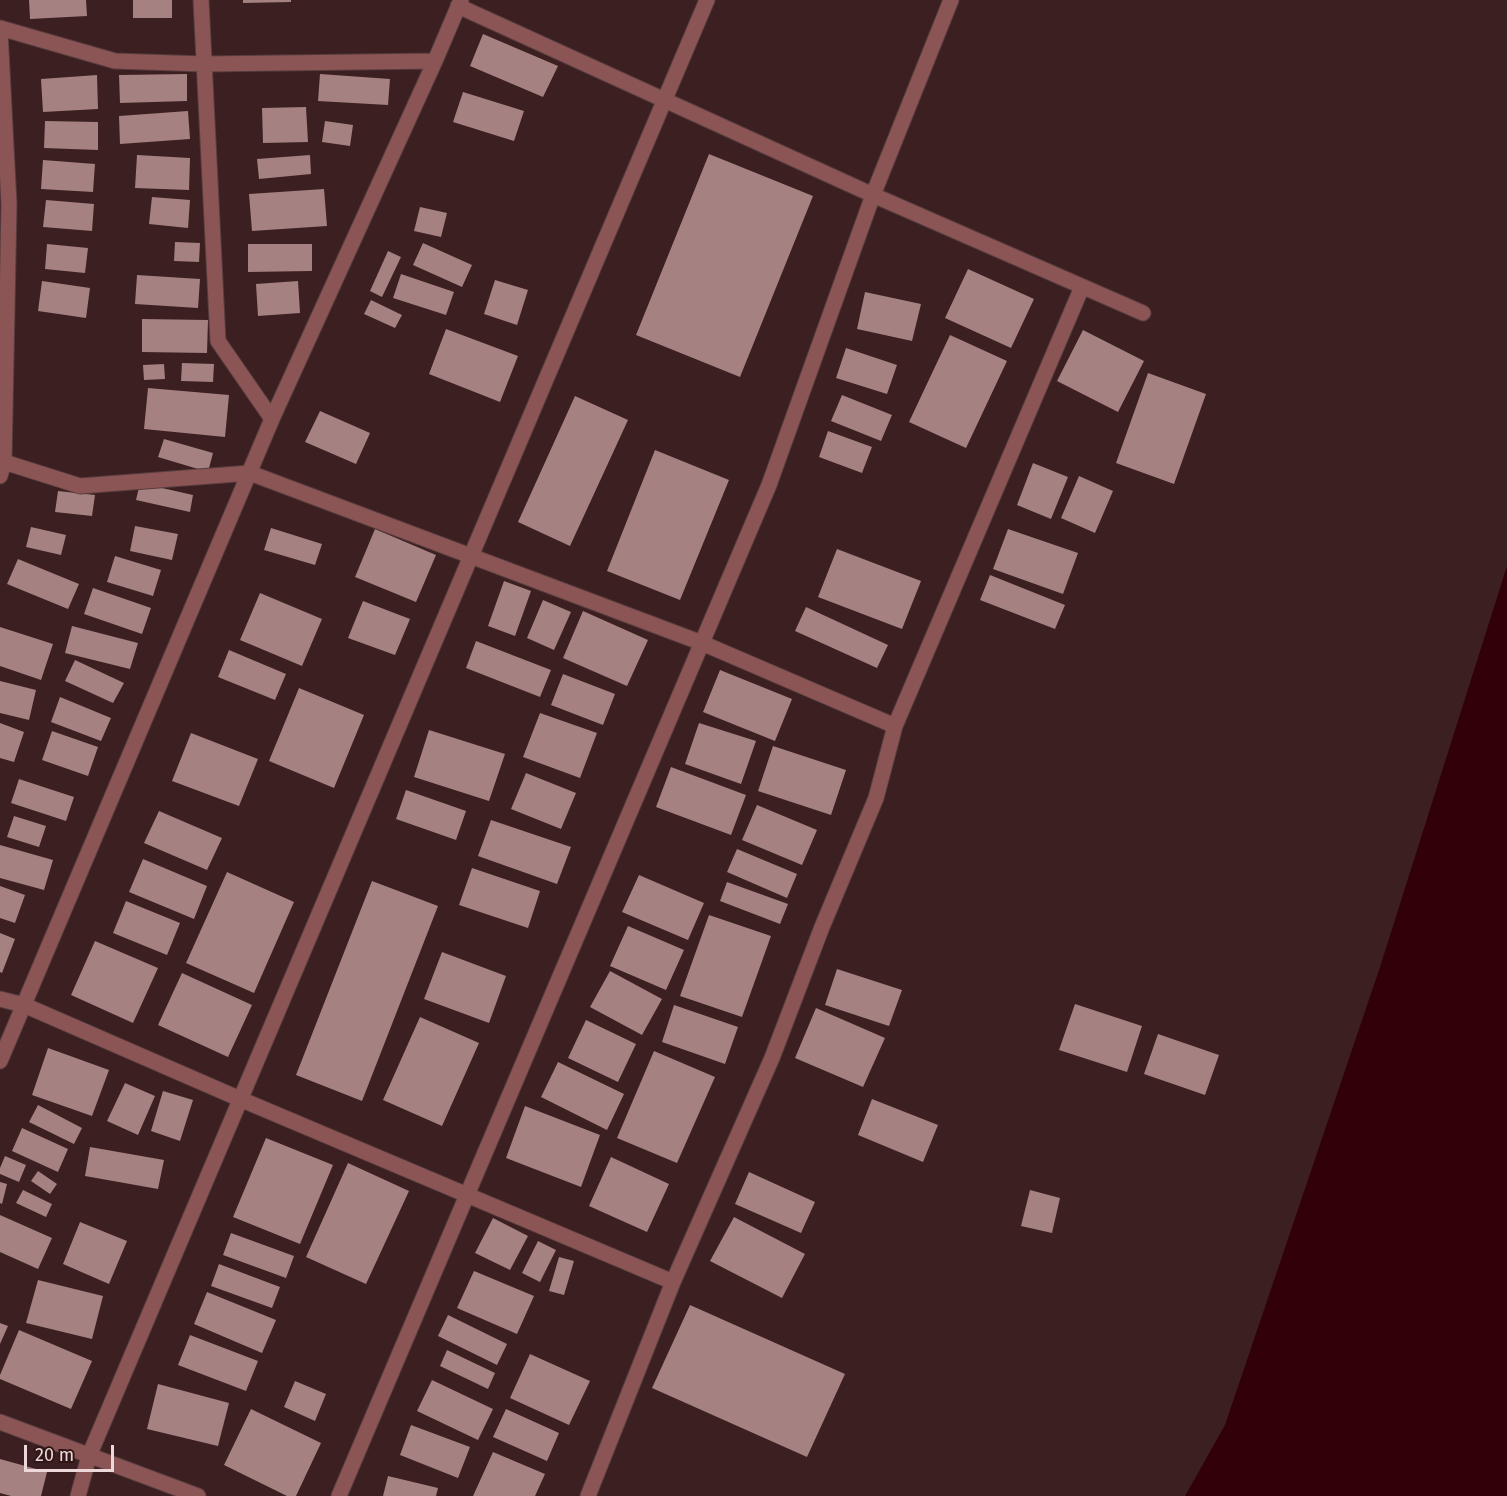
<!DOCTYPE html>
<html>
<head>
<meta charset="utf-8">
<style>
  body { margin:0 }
  #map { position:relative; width:1507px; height:1496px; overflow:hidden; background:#3c1f21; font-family:"Fira Sans",sans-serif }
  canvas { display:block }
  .scale { position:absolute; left:24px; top:1445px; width:90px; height:27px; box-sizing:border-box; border:3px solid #ecd8d8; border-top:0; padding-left:8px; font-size:18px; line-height:21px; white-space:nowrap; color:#ecd8d8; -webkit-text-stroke:4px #311617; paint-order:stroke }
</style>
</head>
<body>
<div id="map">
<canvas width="1507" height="1496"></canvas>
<div class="scale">20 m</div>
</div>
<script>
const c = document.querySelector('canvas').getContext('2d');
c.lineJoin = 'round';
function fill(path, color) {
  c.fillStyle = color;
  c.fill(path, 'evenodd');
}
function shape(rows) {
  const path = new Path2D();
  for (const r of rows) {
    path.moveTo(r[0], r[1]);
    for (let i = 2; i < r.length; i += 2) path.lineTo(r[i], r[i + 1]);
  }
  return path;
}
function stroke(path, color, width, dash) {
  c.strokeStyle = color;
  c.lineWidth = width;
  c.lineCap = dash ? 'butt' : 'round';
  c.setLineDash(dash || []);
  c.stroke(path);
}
fill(shape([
  [1507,566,1507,1496,1185,1496,1225,1425,1380,967]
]), '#320008');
fill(shape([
  [29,0,86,0,87,16,30,19],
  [133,0,172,0,172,18,133,18],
  [243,0,291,0,291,2,243,3],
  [483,34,558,66,543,97,470,66],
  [187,74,187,101,120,103,119,75],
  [320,74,390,79,388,105,318,101],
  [97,75,98,109,43,112,41,79],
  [463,92,524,111,514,141,453,122],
  [306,107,308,142,263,143,262,108],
  [188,111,190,139,120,144,119,116],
  [45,121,98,122,98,150,44,148],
  [325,121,353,125,350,146,322,142],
  [709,154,813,196,740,377,636,335],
  [137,155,190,158,189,190,135,188],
  [310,155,311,174,259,179,257,159],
  [43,160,95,164,93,192,41,189],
  [324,189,327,226,252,231,249,194],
  [152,197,190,200,188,228,149,224],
  [46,200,94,204,92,231,43,227],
  [420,207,447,213,441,237,414,231],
  [175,242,200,243,199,262,174,261],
  [423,243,472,265,462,287,413,265],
  [47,244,88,248,85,273,45,269],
  [248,244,312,244,312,271,248,272],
  [388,251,401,257,382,297,370,291],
  [968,269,1034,299,1011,348,945,318],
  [401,274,454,292,446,315,393,298],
  [137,275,200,279,198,308,135,304],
  [495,280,528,290,517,325,484,314],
  [42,281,90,288,86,318,38,311],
  [298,281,300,313,258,316,256,284],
  [865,292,921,304,912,341,857,329],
  [371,300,402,315,395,328,364,314],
  [142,319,208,320,207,353,142,352],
  [446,329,518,356,500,402,429,374],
  [1083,330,1144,361,1118,412,1057,381],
  [950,335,1007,361,966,448,909,422],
  [846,348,897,365,887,394,836,378],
  [182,363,214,364,213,382,181,381],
  [164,364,165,379,144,380,143,365],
  [1148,373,1206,394,1174,484,1116,463],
  [148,388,229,395,225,437,144,429],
  [842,395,892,415,881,441,831,421],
  [575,396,628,420,570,546,518,522],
  [320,411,370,433,356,464,305,442],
  [828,431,872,447,862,473,819,457],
  [164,439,213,453,208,472,158,457],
  [655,450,729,480,680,600,607,571],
  [1033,463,1068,477,1051,519,1017,505],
  [1079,476,1113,491,1095,533,1061,518],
  [140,483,193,495,190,512,136,500],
  [58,491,95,495,92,516,55,512],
  [135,526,178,534,172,560,130,551],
  [31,527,66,535,61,555,26,547],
  [271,528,322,544,315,565,264,550],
  [375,529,436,555,416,602,355,577],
  [1008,529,1078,553,1063,594,993,569],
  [837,549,921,581,902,629,818,597],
  [115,556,161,570,153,596,107,582],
  [18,559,79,584,68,609,7,584],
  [990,575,1065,605,1055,629,980,600],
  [504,581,531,591,515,636,488,626],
  [93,588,151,608,142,634,84,614],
  [260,593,322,619,302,666,240,640],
  [543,600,571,612,554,650,527,638],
  [363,601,410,619,395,655,348,638],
  [806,607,888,645,877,668,795,631],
  [583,611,648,640,627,686,563,658],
  [72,626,138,643,130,669,65,653],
  [0,627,53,644,41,680,0,666],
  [476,641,551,670,540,697,466,668],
  [229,650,286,674,275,700,218,677],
  [75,660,124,683,113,703,65,681],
  [720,670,792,699,775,741,703,712],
  [563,674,615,694,603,725,551,705],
  [0,681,36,690,29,720,0,713],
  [299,688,364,715,334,788,269,761],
  [60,697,111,718,101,741,51,722],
  [540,713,597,733,580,778,523,757],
  [0,723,24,732,14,762,0,758],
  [699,723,756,741,741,784,685,764],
  [429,730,505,754,489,801,414,777],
  [52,731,98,747,88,776,42,760],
  [191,733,258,759,239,806,172,781],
  [773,746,846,770,831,815,758,791],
  [671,767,746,795,731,835,656,807],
  [526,773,576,793,561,829,511,809],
  [19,779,74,797,66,821,11,803],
  [406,790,466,811,456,840,396,819],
  [757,805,817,830,802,865,742,840],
  [159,811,222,838,207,870,144,843],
  [14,816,46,826,39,847,7,837],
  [491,820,571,847,557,884,478,856],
  [0,845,53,860,44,890,0,878],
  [737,849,797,874,787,898,727,872],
  [143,859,207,886,194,919,129,892],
  [472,868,540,891,528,928,459,905],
  [227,872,294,902,254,993,186,963],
  [639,875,704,903,688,940,622,912],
  [372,881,438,906,362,1101,296,1075],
  [727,882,788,904,780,924,720,901],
  [0,886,25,895,15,923,0,918],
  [126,901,180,923,167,955,113,933],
  [709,915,771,936,742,1017,680,996],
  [628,926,684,950,666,990,610,966],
  [0,933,15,939,2,973,0,972],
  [95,941,158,968,133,1023,71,995],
  [442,952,506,976,489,1023,424,999],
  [837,969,902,990,889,1026,825,1005],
  [610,971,662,999,642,1035,590,1007],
  [182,973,252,1005,228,1057,158,1025],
  [1075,1004,1142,1026,1127,1072,1059,1050],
  [674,1005,738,1027,725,1064,662,1042],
  [816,1008,885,1038,863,1087,795,1058],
  [420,1017,479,1043,442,1126,383,1100],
  [586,1020,636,1044,618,1082,568,1058],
  [1158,1034,1219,1055,1205,1095,1144,1074],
  [48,1048,109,1070,92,1116,32,1095],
  [654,1051,715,1077,677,1163,617,1138],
  [558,1062,624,1094,607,1130,541,1097],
  [125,1083,155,1096,138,1135,107,1121],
  [163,1091,193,1100,180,1141,151,1131],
  [872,1099,938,1125,923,1162,858,1135],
  [38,1105,82,1128,74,1144,29,1122],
  [525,1106,600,1135,581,1187,506,1158],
  [22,1128,68,1149,58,1172,12,1151],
  [266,1138,333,1165,300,1244,233,1217],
  [90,1147,164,1160,158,1189,85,1176],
  [5,1156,26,1165,19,1182,0,1174,0,1168],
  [611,1157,669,1184,647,1232,589,1206],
  [348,1163,409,1191,366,1284,306,1257],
  [38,1171,57,1184,50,1194,31,1181],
  [749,1172,815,1202,801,1233,735,1204],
  [0,1182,7,1184,2,1204,0,1203],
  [23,1190,52,1204,46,1217,16,1203],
  [1030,1190,1060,1198,1052,1233,1021,1226],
  [0,1215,52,1238,38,1269,0,1252],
  [734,1217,805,1254,782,1298,710,1261],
  [493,1218,528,1236,510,1270,475,1253],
  [80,1222,127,1241,109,1284,63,1264],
  [231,1233,294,1256,286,1278,223,1255],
  [538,1241,556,1250,540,1282,522,1273],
  [559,1257,574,1261,564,1295,549,1291],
  [219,1264,280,1287,272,1308,211,1286],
  [474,1271,534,1296,517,1334,457,1308],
  [38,1280,103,1296,92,1339,26,1323],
  [207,1292,276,1320,262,1353,194,1324],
  [690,1305,845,1374,807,1457,652,1388],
  [448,1315,507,1344,497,1365,438,1336],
  [0,1323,8,1326,0,1344],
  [19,1330,92,1361,71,1409,0,1379,0,1375],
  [190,1335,258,1361,246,1391,178,1365],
  [447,1350,495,1373,488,1389,440,1366],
  [530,1354,590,1381,569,1425,510,1398],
  [432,1380,493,1409,478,1440,417,1411],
  [295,1381,326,1394,315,1421,284,1407],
  [158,1384,229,1403,218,1446,147,1429],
  [251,1409,321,1443,296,1496,287,1496,224,1465],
  [506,1409,559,1433,547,1461,493,1437],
  [411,1425,470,1447,458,1478,400,1455],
  [493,1452,545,1474,535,1496,473,1496],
  [0,1459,47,1472,41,1496,11,1496,0,1493],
  [388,1476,438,1488,436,1496,383,1496]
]), '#a58181');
const minor = shape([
  [201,0,218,341,272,419],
  [458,6,873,195,1143,313],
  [0,28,115,61,204,64,435,61],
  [0,31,9,204,4,462,0,476],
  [4,462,80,486,250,473,702,643,895,726],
  [0,999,24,1005,240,1099,673,1282],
  [0,1061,272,419,435,61,461,0],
  [0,1422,198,1496],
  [78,1496,89,1456,707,0],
  [339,1496,769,485,873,195,951,0],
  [588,1496,673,1282,772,1058,822,927,876,798,895,726,1082,287]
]);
stroke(minor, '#583d3e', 17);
stroke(minor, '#8b5556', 15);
</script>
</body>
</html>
